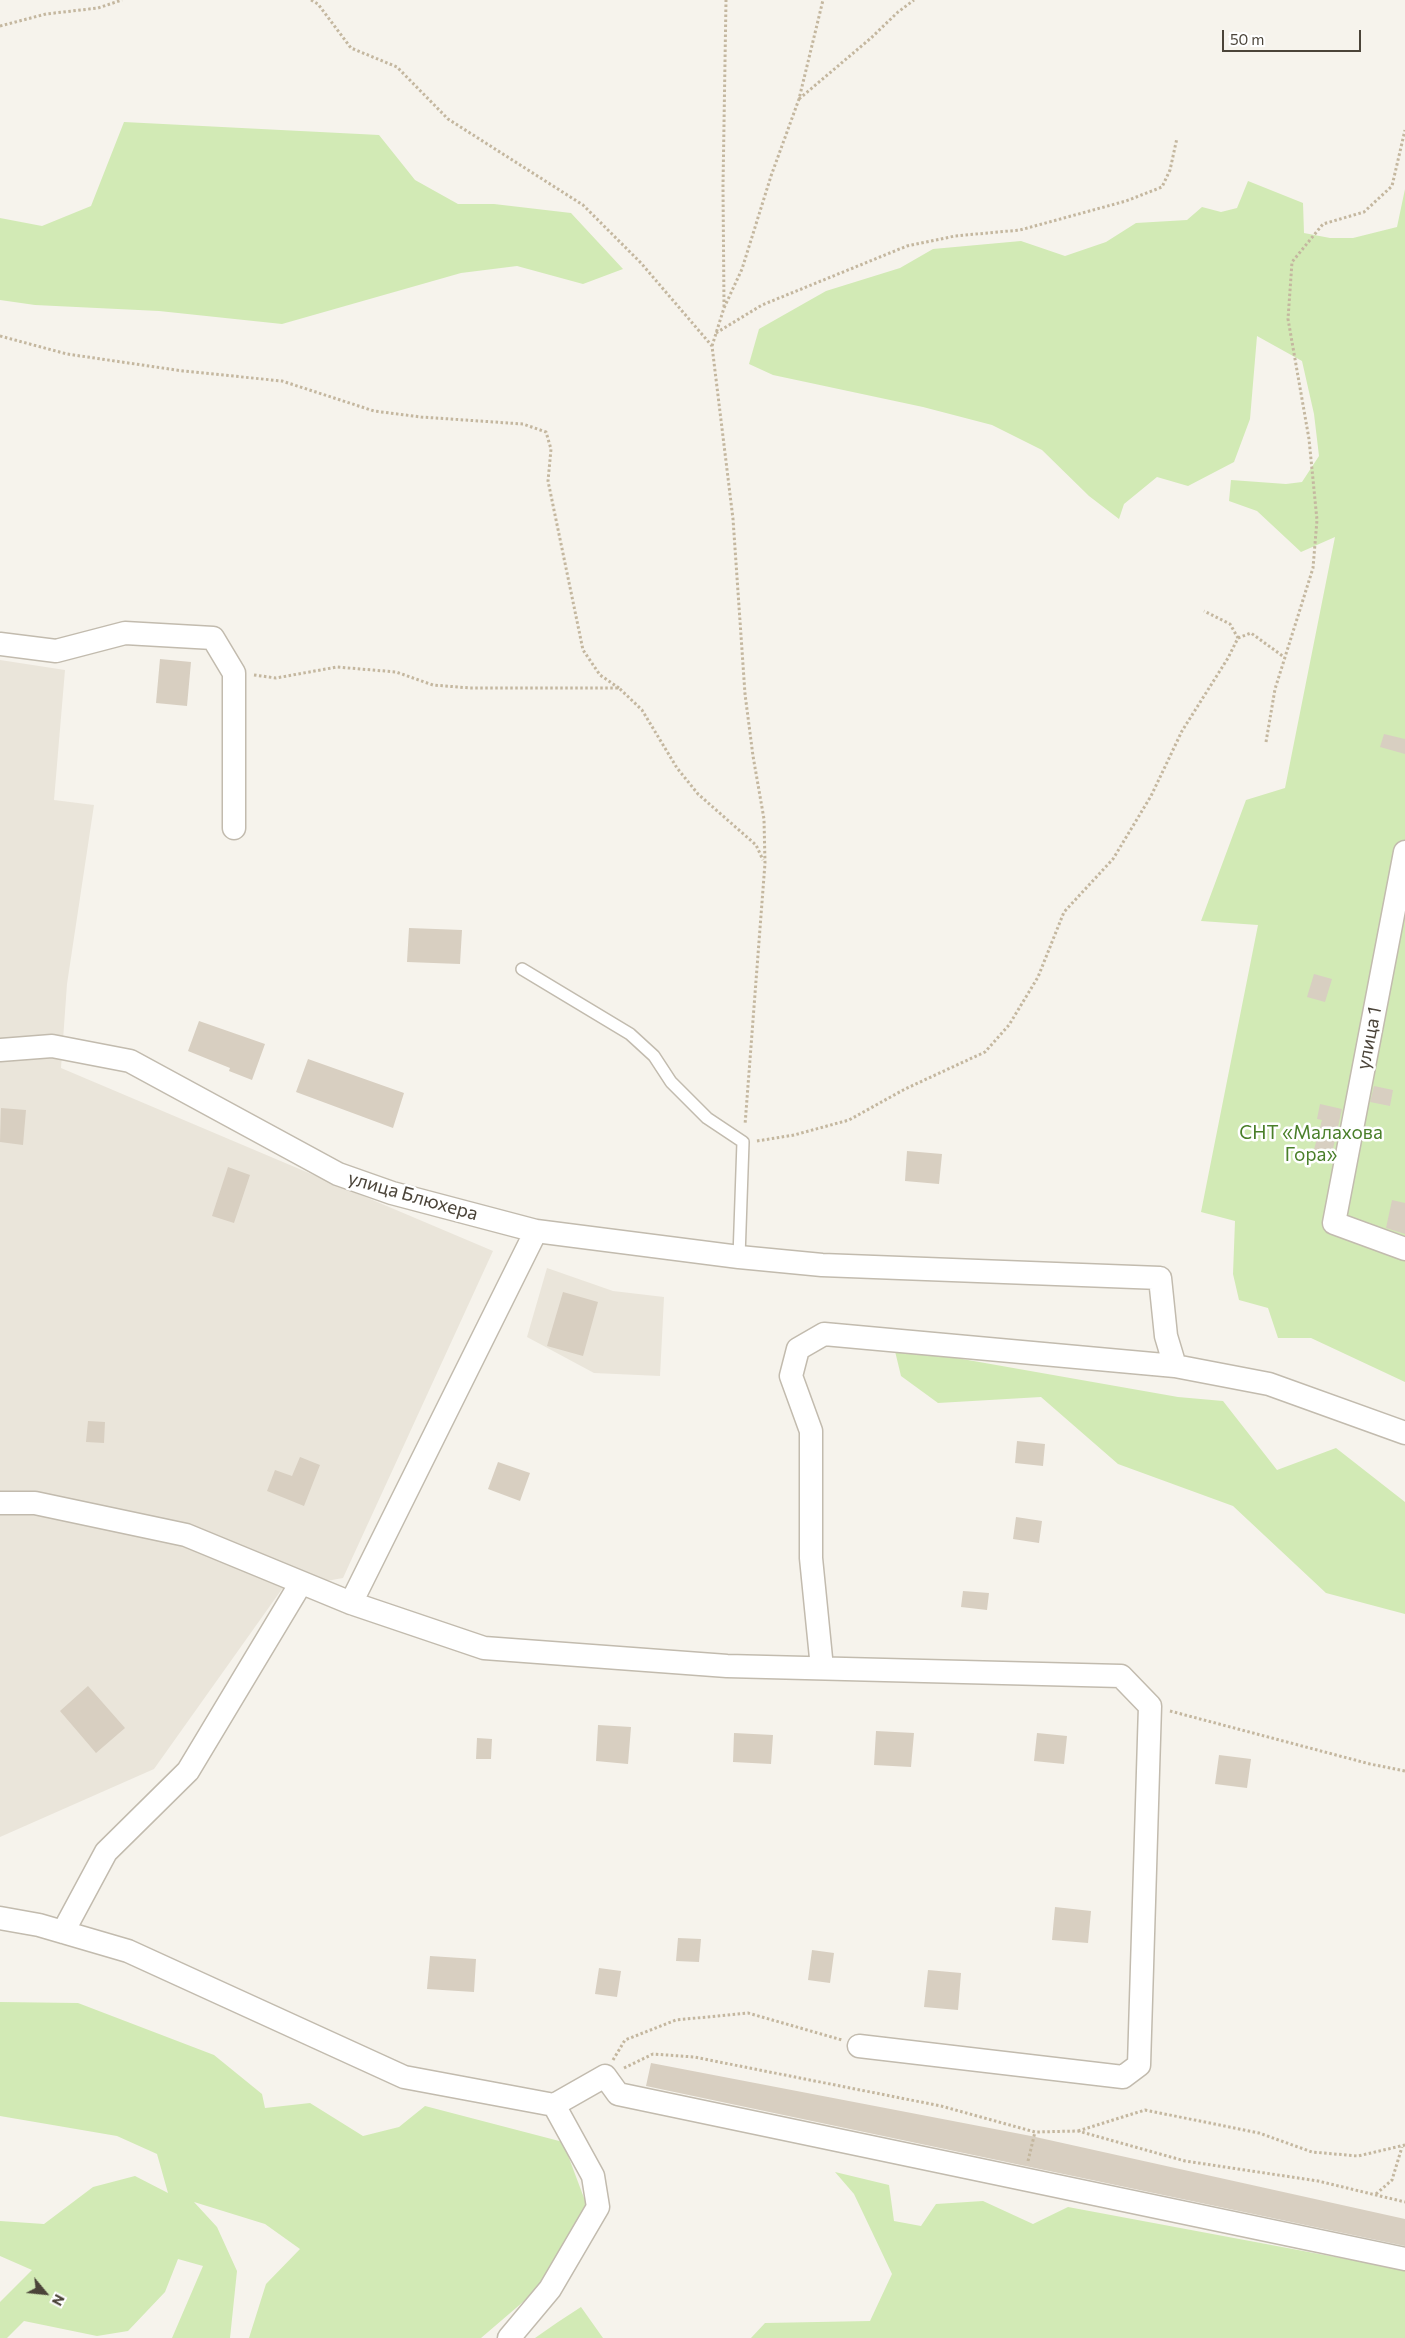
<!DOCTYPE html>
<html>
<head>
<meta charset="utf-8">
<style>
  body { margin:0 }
  #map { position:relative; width:1405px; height:2338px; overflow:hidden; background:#f6f3ec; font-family:Commissioner,sans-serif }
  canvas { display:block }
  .north { position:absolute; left:20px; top:2268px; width:50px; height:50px; -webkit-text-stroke:4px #fff; paint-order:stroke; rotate:118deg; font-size:14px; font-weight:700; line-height:20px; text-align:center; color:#4b4439 }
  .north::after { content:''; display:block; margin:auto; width:18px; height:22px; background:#4b4439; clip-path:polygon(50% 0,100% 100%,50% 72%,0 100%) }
  .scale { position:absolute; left:1222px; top:30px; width:139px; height:22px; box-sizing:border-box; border:2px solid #4b4439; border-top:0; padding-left:6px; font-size:15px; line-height:18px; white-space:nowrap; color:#4b4439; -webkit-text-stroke:4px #fff; paint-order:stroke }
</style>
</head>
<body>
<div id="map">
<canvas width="1405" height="2338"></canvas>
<div class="north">N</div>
<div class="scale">50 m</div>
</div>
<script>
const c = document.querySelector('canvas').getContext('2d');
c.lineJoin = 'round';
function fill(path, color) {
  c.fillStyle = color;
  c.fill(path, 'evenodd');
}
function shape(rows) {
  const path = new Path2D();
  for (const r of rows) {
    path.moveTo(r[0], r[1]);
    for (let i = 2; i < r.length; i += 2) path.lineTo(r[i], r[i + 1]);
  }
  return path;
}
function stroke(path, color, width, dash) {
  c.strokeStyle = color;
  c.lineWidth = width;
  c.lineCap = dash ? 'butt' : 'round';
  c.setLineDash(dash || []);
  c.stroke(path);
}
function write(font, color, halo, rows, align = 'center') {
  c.font = font + ' Commissioner,sans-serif';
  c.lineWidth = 5;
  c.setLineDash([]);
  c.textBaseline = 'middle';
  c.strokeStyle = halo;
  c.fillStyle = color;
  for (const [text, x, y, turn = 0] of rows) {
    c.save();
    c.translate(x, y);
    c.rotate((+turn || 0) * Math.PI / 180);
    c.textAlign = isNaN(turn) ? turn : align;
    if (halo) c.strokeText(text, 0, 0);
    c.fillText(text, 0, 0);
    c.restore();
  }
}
fill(shape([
  [0,660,65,670,54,800,94,805,67,984,61,1068,493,1251,343,1578,282,1589,154,1769,0,1837],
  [547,1268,613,1291,664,1297,660,1376,594,1373,527,1337]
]), '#eae5da');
fill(shape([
  [124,122,379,135,415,180,458,204,494,204,571,213,623,269,583,284,517,266,461,273,282,324,159,311,35,305,0,300,0,218,42,226,91,206],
  [1248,181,1303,203,1304,233,1330,238,1353,238,1397,227,1405,189,1405,1382,1311,1338,1278,1338,1268,1308,1239,1300,1233,1274,1235,1221,1201,1212,1258,925,1201,921,1246,800,1285,788,1335,537,1301,552,1257,511,1229,501,1231,480,1286,484,1302,482,1319,456,1314,414,1302,361,1257,336,1250,419,1234,462,1188,486,1157,477,1124,504,1119,519,1089,496,1042,450,992,425,923,407,773,375,749,364,759,329,826,291,900,268,933,249,1021,241,1065,256,1106,242,1136,223,1187,220,1202,207,1221,212,1237,208],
  [894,1347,1178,1397,1223,1401,1277,1470,1336,1448,1405,1502,1405,1614,1326,1593,1233,1506,1118,1464,1041,1397,938,1403,901,1376],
  [0,2002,78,2003,214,2055,262,2094,265,2108,310,2103,363,2136,399,2127,425,2106,563,2142,587,2206,544,2284,481,2338,249,2338,266,2284,300,2249,265,2224,194,2202,217,2227,237,2271,230,2338,172,2338,203,2266,178,2259,165,2292,128,2331,97,2336,24,2321,7,2338,0,2338,0,2302,32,2270,0,2256,0,2221,44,2224,93,2187,135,2176,168,2193,157,2154,117,2136,0,2116],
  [835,2172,889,2185,894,2221,921,2226,936,2204,983,2201,1033,2224,1068,2207,1405,2270,1405,2338,751,2338,765,2323,870,2321,892,2274,854,2194],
  [581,2307,603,2338,535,2338,558,2322]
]), '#d2eab5');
fill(shape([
  [160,659,191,662,187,706,156,703],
  [1384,734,1405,739,1405,754,1380,747],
  [409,928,462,930,460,964,407,962],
  [1314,974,1332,979,1325,1002,1307,997],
  [199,1021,265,1044,252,1080,229,1071,230,1068,188,1051],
  [308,1059,404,1093,393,1128,296,1092],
  [1374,1086,1393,1090,1390,1106,1370,1102],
  [1320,1104,1342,1109,1330,1162,1312,1157,1322,1120,1317,1119],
  [1,1108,26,1110,23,1145,0,1142],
  [907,1151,942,1154,939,1184,905,1181],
  [228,1167,250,1175,234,1223,212,1216],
  [1392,1200,1405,1203,1405,1234,1386,1228],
  [563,1292,598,1302,583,1356,547,1346],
  [88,1421,105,1422,104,1443,86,1442],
  [1017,1441,1045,1444,1043,1466,1015,1463],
  [300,1457,320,1465,304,1506,267,1491,275,1470,292,1476],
  [498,1462,530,1473,520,1501,488,1489],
  [1016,1517,1042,1521,1039,1543,1013,1539],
  [963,1591,989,1593,987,1610,961,1607],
  [88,1686,125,1728,96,1753,60,1711],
  [598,1725,631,1727,628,1764,596,1761],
  [876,1731,914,1733,911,1767,874,1765],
  [734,1733,773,1735,771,1764,733,1762],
  [1037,1733,1067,1736,1064,1764,1034,1761],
  [477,1738,492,1739,491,1759,476,1759],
  [1219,1755,1251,1759,1247,1788,1215,1784],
  [1055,1907,1091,1911,1088,1943,1052,1940],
  [678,1938,701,1939,699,1962,676,1961],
  [812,1950,834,1953,830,1983,808,1980],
  [430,1956,476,1959,474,1992,427,1989],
  [599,1968,621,1971,617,1997,595,1994],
  [928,1970,961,1973,958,2010,924,2007],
  [651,2063,1031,2136,1405,2219,1405,2246,646,2086]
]), '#d8cfc1');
const service = shape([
  [522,969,630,1034,654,1056,671,1082,707,1118,743,1142,739,1257]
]);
const minor = shape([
  [0,644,56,651,125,633,213,638,234,673,234,828],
  [1405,852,1334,1223,1405,1249],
  [0,1050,52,1046,130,1061,338,1174,392,1193,536,1231,739,1257,822,1265,1160,1278,1166,1336,1175,1366,1269,1384,1405,1433],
  [0,1503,35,1503,186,1535,351,1603,484,1648,727,1666,1121,1676,1150,1706,1139,2065,1123,2077,859,2046],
  [351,1603,536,1231],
  [822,1668,811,1558,811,1431,791,1376,798,1349,824,1334,1175,1366],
  [0,1918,39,1925,128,1951,404,2077,554,2105,605,2076,618,2094,1405,2259],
  [63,1932,106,1852,188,1771,301,1583],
  [509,2338,550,2289,598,2207,593,2176,554,2105]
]);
stroke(service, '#c2bbae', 14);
stroke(minor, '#c2bbae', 25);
stroke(shape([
  [311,0,318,4,351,48,397,67,448,119,583,205,641,263,712,346,733,519,745,694,753,756,764,819,765,863,745,1125],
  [0,26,46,14,98,8,122,0],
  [799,99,871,38,898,12,914,0],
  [724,307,723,186,726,0],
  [716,333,762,305,907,246,955,236,1020,230,1126,201,1162,187,1170,170,1177,138],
  [0,336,67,354,183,371,282,381,374,411,421,417,523,424,546,432,551,449,548,481,583,650,600,675,619,688],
  [712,346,724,308,742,269,771,176,799,99,823,0],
  [1238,638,1251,633,1284,657],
  [254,675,276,678,337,667,396,672,433,685,470,688,619,688,642,710,677,768,698,794,756,845,763,860],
  [1266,742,1275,689,1313,568,1317,520,1309,439,1288,319,1292,262,1323,224,1364,212,1392,186,1405,130],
  [757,1141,794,1135,849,1120,905,1089,985,1052,1009,1025,1038,977,1064,912,1113,859,1151,796,1182,731,1228,658,1238,638,1230,624,1204,611],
  [1170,1711,1370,1764,1405,1771],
  [613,2060,625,2040,676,2020,748,2013,842,2040],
  [624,2068,653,2054,694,2057,941,2106,1035,2132,1078,2131,1185,2161,1318,2181,1405,2202],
  [1078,2131,1145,2110,1259,2133,1312,2152,1358,2156,1405,2145],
  [1028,2161,1035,2132],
  [1376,2194,1392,2180,1402,2147]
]), '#c4b79f', 3, [2.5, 2.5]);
stroke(service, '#fff', 11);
stroke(minor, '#fff', 22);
write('19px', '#4b4439', '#fff', [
  ["улица 1",1369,1038,-79],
  ["улица Блюхера",413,1196,16]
]);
write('19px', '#4a7f2a', '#fff', [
  ["СНТ «Малахова",1311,1133],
  ["Гора»",1311,1155]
]);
</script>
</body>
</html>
